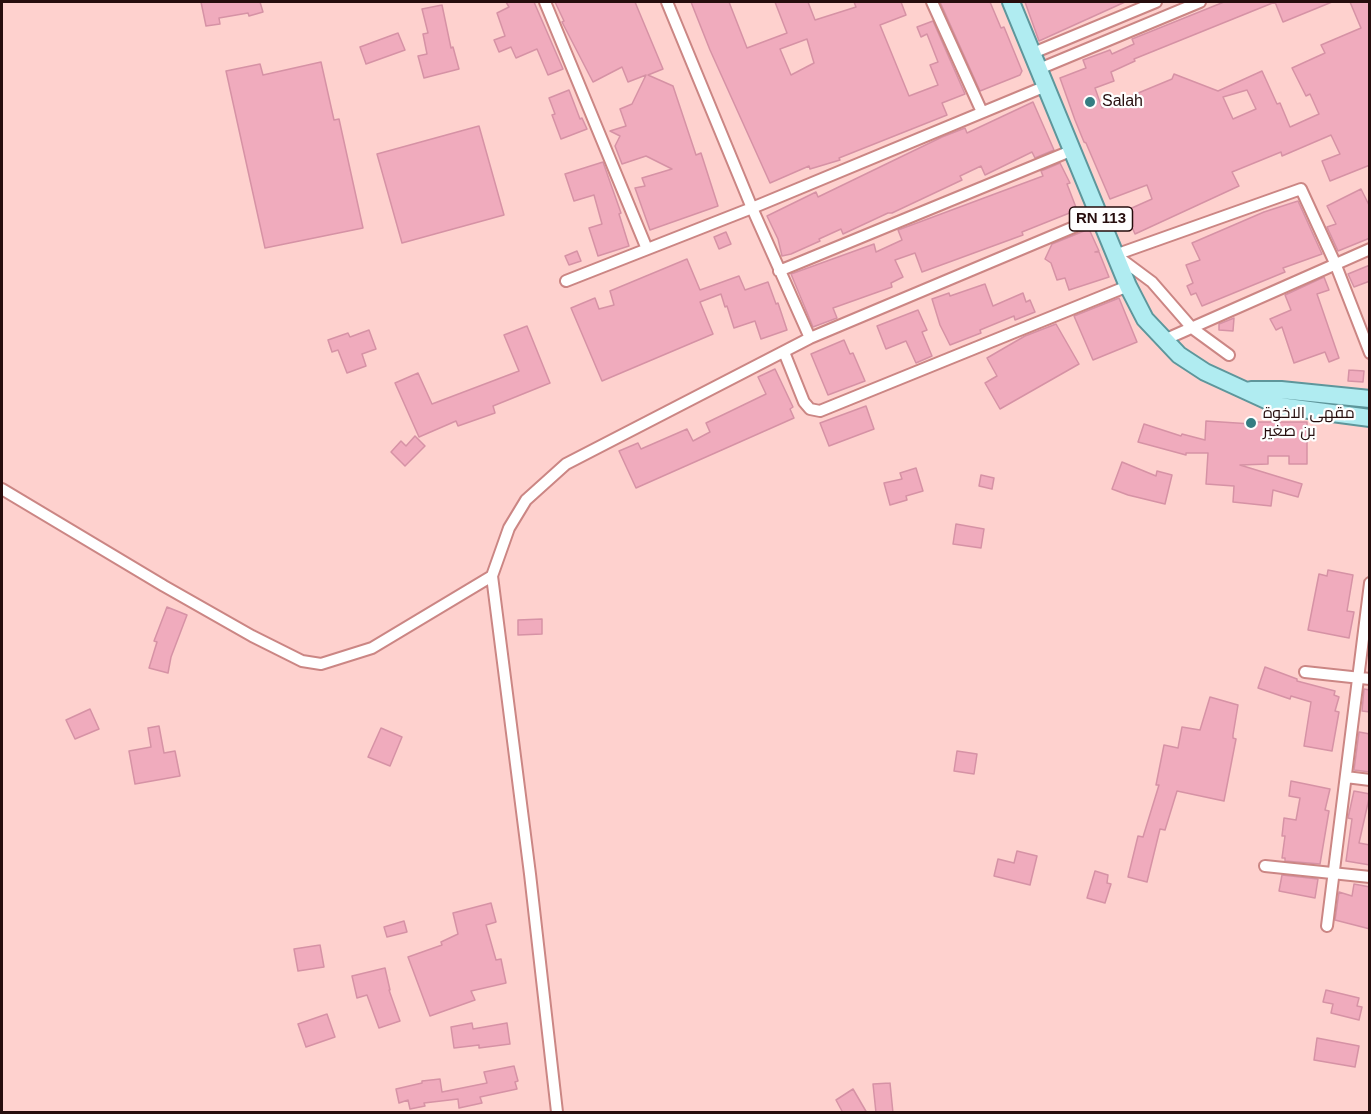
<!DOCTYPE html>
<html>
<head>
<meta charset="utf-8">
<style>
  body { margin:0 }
  #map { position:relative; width:1371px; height:1114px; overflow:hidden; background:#fed1ce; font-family:Helvetica,sans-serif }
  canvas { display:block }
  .frame { position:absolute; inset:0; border:3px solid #260d0d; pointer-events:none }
</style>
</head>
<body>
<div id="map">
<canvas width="1371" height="1114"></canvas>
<div class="frame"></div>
</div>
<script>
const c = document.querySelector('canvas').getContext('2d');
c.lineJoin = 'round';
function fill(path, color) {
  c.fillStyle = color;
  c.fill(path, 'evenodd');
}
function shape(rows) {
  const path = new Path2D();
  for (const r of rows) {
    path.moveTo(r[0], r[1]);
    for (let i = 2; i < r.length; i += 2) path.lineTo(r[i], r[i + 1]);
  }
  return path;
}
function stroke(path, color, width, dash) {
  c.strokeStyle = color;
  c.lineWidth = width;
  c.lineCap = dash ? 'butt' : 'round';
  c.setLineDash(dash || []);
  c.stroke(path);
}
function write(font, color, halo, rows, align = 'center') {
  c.font = font + ' Helvetica,Cairo,sans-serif';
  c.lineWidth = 4.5;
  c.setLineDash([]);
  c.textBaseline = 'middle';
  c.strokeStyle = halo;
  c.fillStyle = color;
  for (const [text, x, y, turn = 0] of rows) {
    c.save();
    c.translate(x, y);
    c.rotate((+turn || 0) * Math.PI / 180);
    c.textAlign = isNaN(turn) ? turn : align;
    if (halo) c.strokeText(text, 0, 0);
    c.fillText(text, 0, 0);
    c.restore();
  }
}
const building = shape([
  [201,2,260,2,263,12,249,16,248,13,219,18,220,24,206,26,201,2],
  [506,2,534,2,563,69,548,75,537,49,516,58,511,47,499,52,494,40,505,36,497,13,509,7,506,2],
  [555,2,635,2,663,69,648,75,673,86,696,155,701,153,718,206,650,230,635,188,645,186,642,178,672,169,646,156,622,164,615,146,620,136,610,131,626,126,620,109,632,104,646,75,628,82,622,67,593,82,562,22,564,21,555,2],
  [691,2,729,2,747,48,787,33,775,2,808,2,815,20,856,7,854,2,901,2,906,15,880,25,909,96,938,85,930,65,938,62,927,34,921,37,917,27,933,21,965,94,942,103,947,115,839,158,840,160,810,169,809,166,770,183,710,50,691,2],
  [807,39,814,63,791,75,780,49,807,39],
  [940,2,990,2,1001,28,1004,27,1022,71,1020,75,980,91,940,2],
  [1025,2,1125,2,1039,41,1025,2],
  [1224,2,1332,2,1283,22,1275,2,1134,59,1135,61,1111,72,1114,81,1095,88,1102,108,1172,79,1174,74,1218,91,1262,71,1277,104,1280,103,1290,127,1319,114,1310,94,1306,96,1292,68,1325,53,1321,45,1361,28,1350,2,1370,2,1370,165,1330,181,1322,161,1340,154,1331,135,1282,156,1281,152,1232,172,1239,186,1135,234,1125,211,1152,199,1147,185,1110,199,1086,143,1084,142,1075,120,1060,78,1086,68,1083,60,1110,50,1112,54,1134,44,1132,39,1224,2],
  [1247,90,1256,109,1233,119,1223,97,1247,90],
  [442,5,451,48,453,47,459,69,424,78,418,56,427,54,423,34,428,33,422,9,442,5],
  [398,33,405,50,366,64,360,47,398,33],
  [321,62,334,120,339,119,363,228,265,248,226,71,260,64,263,75,321,62],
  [569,90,580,119,582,118,587,129,561,139,552,115,555,114,549,98,569,90],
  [1033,102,1054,150,1035,158,1032,152,985,175,981,166,960,176,962,180,892,213,888,213,843,234,841,229,819,239,820,241,791,254,782,256,778,239,767,216,816,192,818,197,942,137,965,128,967,133,1033,102],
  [479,126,504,215,402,243,377,154,479,126],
  [603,162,621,213,619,214,629,246,598,256,589,228,602,224,594,195,574,201,565,174,603,162],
  [1060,163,1070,183,1067,184,1077,210,1022,232,1023,235,922,272,915,253,895,260,903,277,891,283,892,287,833,308,837,318,813,327,791,274,874,244,876,252,902,240,898,230,1043,176,1041,171,1060,163],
  [1361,189,1370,207,1370,238,1338,251,1327,227,1336,224,1327,206,1361,189],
  [1298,201,1322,254,1283,268,1285,272,1202,306,1196,293,1191,295,1187,286,1193,283,1186,265,1200,260,1192,243,1264,212,1298,201],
  [1089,229,1099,251,1095,252,1099,252,1109,277,1069,290,1065,278,1057,280,1051,263,1045,259,1052,244,1089,229],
  [726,232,731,244,719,249,714,237,726,232],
  [577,251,581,261,569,265,565,256,577,251],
  [687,259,700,290,739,276,745,290,768,282,776,304,778,303,787,330,761,339,755,321,734,328,727,306,725,307,721,294,700,302,713,334,602,381,571,308,595,298,599,309,614,305,610,291,687,259],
  [1370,265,1370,281,1354,287,1348,274,1370,265],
  [1324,277,1329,290,1317,294,1339,358,1329,362,1325,352,1294,363,1282,327,1276,330,1270,319,1291,310,1285,295,1324,277],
  [985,284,993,306,1023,293,1026,302,1030,300,1035,312,1015,320,1014,316,980,330,981,333,950,345,940,325,932,299,949,293,950,296,985,284],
  [1119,298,1137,342,1093,360,1074,316,1119,298],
  [918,310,927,330,922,332,932,356,916,363,906,341,886,349,877,326,918,310],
  [1234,318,1233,331,1219,330,1219,324,1234,318],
  [1056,324,1079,364,1000,409,985,383,997,376,987,358,1025,336,1056,324],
  [527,326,550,383,493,406,495,413,458,426,456,421,419,437,395,383,418,373,432,404,519,371,504,335,527,326],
  [369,330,376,349,362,354,366,366,347,373,338,350,332,352,328,340,348,333,350,337,369,330],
  [844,340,850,354,853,353,865,381,828,395,811,354,844,340],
  [775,369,793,407,790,409,794,418,636,488,619,451,638,443,641,449,687,429,693,441,710,432,706,423,766,394,758,377,775,369],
  [1349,370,1364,371,1363,382,1348,381,1349,370],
  [866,406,874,429,829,446,820,423,866,406],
  [1206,421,1252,424,1252,422,1307,422,1307,464,1289,464,1289,456,1268,456,1268,464,1240,465,1302,484,1298,497,1273,490,1271,506,1233,502,1234,486,1206,484,1208,453,1186,453,1186,455,1138,442,1144,424,1181,436,1182,434,1205,440,1206,421],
  [415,436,425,446,405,466,391,452,401,441,406,446,415,436],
  [1122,462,1156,476,1157,471,1172,475,1165,504,1128,495,1112,489,1122,462],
  [916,468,923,491,906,496,907,500,890,505,884,483,902,479,900,473,916,468],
  [981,475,994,478,992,489,979,486,981,475],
  [956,524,984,529,981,548,953,544,956,524],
  [1328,570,1353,575,1347,611,1354,612,1349,638,1308,630,1319,574,1327,576,1328,570],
  [167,607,187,615,171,657,168,673,149,668,157,642,154,641,167,607],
  [542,619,542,634,518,635,518,620,542,619],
  [1265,667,1297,679,1297,681,1335,691,1334,695,1339,697,1335,711,1339,712,1332,751,1304,746,1311,702,1291,696,1290,699,1258,688,1265,667],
  [1364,689,1370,690,1370,712,1362,711,1364,689],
  [1210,697,1238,705,1233,735,1233,738,1236,739,1224,801,1177,791,1165,830,1160,829,1147,882,1128,877,1138,836,1143,837,1159,785,1156,785,1164,745,1178,748,1182,727,1200,730,1210,697],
  [90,709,99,729,75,739,66,720,90,709],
  [159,726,164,753,175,751,180,776,135,784,129,751,151,747,148,728,159,726],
  [381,728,402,737,390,766,368,757,381,728],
  [1359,732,1370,734,1370,772,1354,770,1359,732],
  [957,751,977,754,974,774,954,771,957,751],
  [1291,781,1330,789,1325,810,1329,811,1320,864,1285,861,1285,858,1282,858,1285,836,1282,836,1284,818,1296,820,1300,798,1289,796,1291,781],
  [1354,791,1370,794,1359,843,1370,845,1370,865,1346,861,1352,819,1348,818,1354,791],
  [1017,851,1037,856,1030,885,994,876,998,859,1014,863,1017,851],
  [1095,871,1108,875,1107,883,1111,884,1105,903,1087,898,1095,871],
  [1282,875,1318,879,1315,898,1279,891,1282,875],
  [1354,884,1370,887,1370,929,1335,920,1339,892,1352,896,1354,884],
  [491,903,496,922,486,925,496,960,501,959,506,983,471,991,475,1000,430,1016,408,957,442,945,441,942,458,934,453,913,491,903],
  [404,921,407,932,387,937,384,927,404,921],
  [320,945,324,967,298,971,294,949,320,945],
  [385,968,390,990,389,990,400,1021,379,1028,367,995,357,998,352,976,385,968],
  [1326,990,1359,998,1357,1006,1362,1007,1359,1020,1331,1013,1333,1004,1323,1002,1326,990],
  [327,1014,335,1037,306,1047,298,1024,327,1014],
  [472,1023,473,1029,507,1023,510,1044,479,1048,479,1045,454,1048,451,1027,472,1023],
  [1317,1038,1359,1046,1355,1067,1314,1060,1317,1038],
  [514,1066,518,1081,515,1082,517,1089,480,1097,482,1103,459,1108,458,1099,424,1103,425,1106,410,1109,408,1100,399,1103,396,1089,422,1083,422,1081,440,1079,442,1092,487,1083,484,1072,514,1066],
  [890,1083,893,1113,876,1113,873,1084,890,1083],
  [853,1089,867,1113,843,1113,836,1100,853,1089]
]);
fill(building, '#f0abbd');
stroke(building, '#d692a5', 1.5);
const street = shape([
  [545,2,647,249],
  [667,2,752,208,810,338],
  [932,2,982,112],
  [1033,53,1156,2],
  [1039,69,1200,2],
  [1115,255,1301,189,1335,263,1370,353],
  [1117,256,1152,282,1192,328,1229,355],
  [779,271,1073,150],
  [566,281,752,208,1046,86],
  [1164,340,1370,249],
  [784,352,804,402,810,409,820,411,1128,286],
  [2,489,164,586,252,636,302,661,321,664,372,648,492,576],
  [1305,672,1370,679],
  [1346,777,1370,780],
  [1265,866,1370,877],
  [1327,926,1370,583],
  [557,1112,530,874,492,576,509,528,526,500,566,464,810,338,1100,216]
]);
const primary = shape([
  [1011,2,1128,286,1145,319,1179,355,1205,372,1279,406,1370,418],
  [1251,390,1281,390,1370,399]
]);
stroke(street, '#cb8684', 14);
stroke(primary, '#5e969b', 20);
stroke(street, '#fff', 10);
stroke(primary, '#b0ecf1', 16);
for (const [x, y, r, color] of [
  [1090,102,6,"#347d82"],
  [1251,423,6,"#347d82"]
]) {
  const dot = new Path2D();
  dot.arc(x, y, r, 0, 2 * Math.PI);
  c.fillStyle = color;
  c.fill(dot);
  stroke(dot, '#fefefe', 2);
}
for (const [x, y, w] of [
  [1101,219,63]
]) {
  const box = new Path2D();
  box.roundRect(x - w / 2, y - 12, w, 24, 4.5);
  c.fillStyle = '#fefefe';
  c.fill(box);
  stroke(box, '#260d0d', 1.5);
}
write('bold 15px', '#260d0d', null, [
  ["RN 113",1101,219]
]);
write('16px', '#260d0d', '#fefefe', [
  ["Salah",1102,102],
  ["مقهی الاخوة",1263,414],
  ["بن صغير",1263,432]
], 'left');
</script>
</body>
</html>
